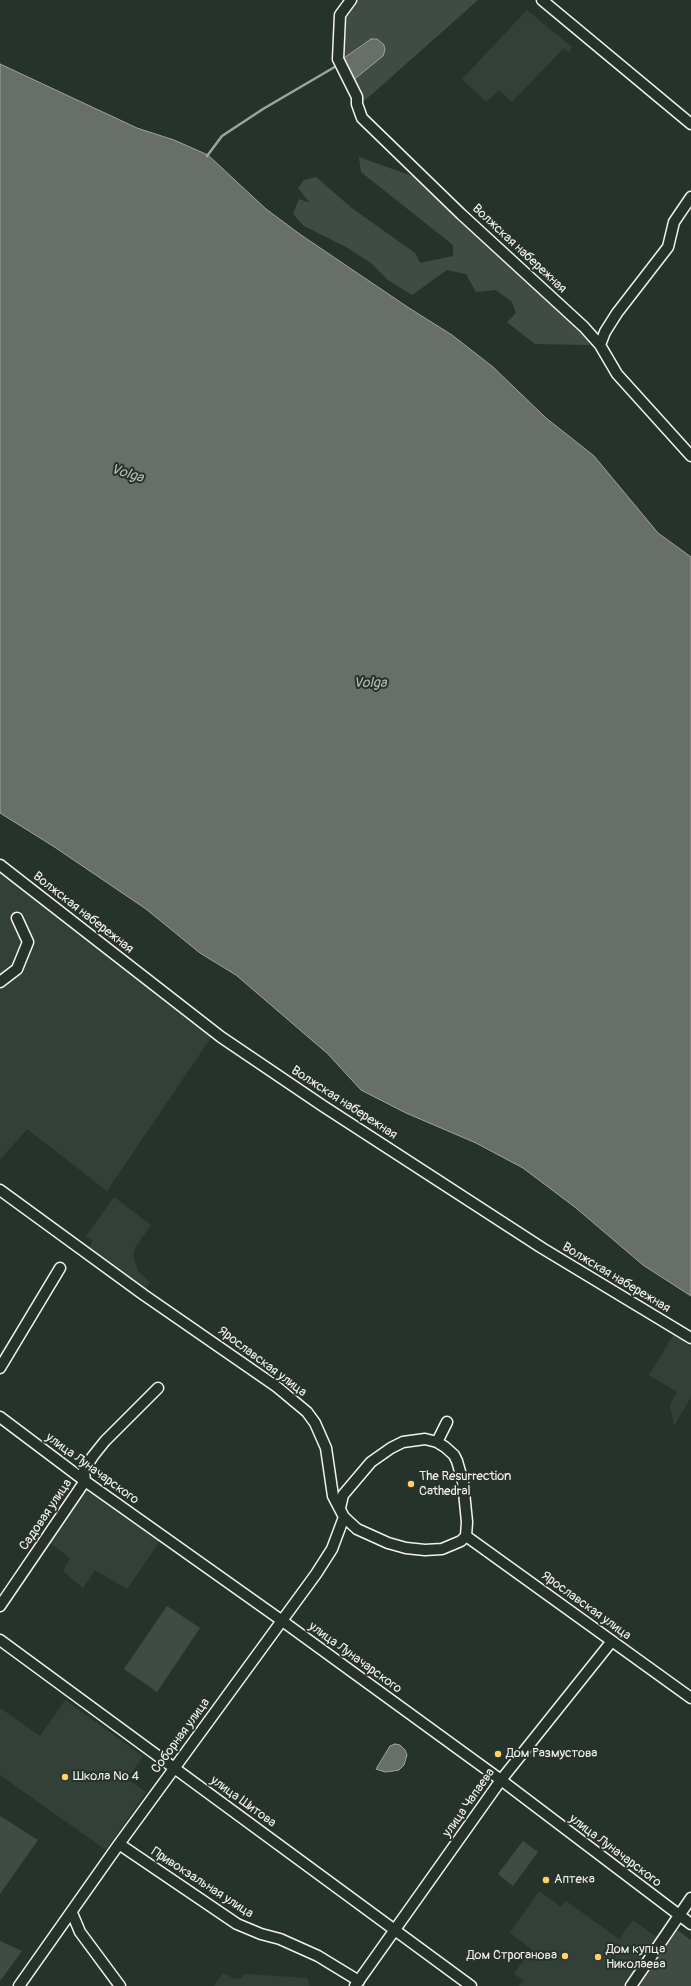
<!DOCTYPE html>
<html>
<head>
<meta charset="utf-8">
<style>
  body { margin:0 }
  canvas { display:block; background:#26332d }
</style>
</head>
<body>
<canvas width="691" height="1986"></canvas>
<script>
const c = document.querySelector('canvas').getContext('2d');
c.lineJoin = 'round';
function fill(path, color) {
  c.fillStyle = color;
  c.fill(path, 'evenodd');
}
function shape(rows) {
  const path = new Path2D();
  for (const r of rows) {
    path.moveTo(r[0], r[1]);
    for (let i = 2; i < r.length; i += 2) path.lineTo(r[i], r[i + 1]);
  }
  return path;
}
function stroke(path, color, width, dash) {
  c.strokeStyle = color;
  c.lineWidth = width;
  c.lineCap = dash ? 'butt' : 'round';
  c.setLineDash(dash || []);
  c.stroke(path);
}
function write(font, color, halo, rows, align = 'center') {
  c.font = font + ' Pangolin,sans-serif';
  c.lineWidth = 4;
  c.setLineDash([]);
  c.textBaseline = 'middle';
  c.strokeStyle = halo;
  c.fillStyle = color;
  for (const [text, x, y, turn = 0] of rows) {
    c.save();
    c.translate(x, y);
    c.rotate((+turn || 0) * Math.PI / 180);
    c.textAlign = isNaN(turn) ? turn : align;
    if (halo) c.strokeText(text, 0, 0);
    c.fillText(text, 0, 0);
    c.restore();
  }
}
fill(shape([
  [527,10,572,47,569,52,564,48,512,102,499,90,486,102,462,79],
  [0,873,212,1036,107,1191,27,1129,0,1160],
  [114,1197,151,1225,136,1246,133,1255,138,1271,150,1282,145,1290,88,1250,93,1241,86,1236],
  [674,1334,691,1344,691,1397,674,1426,670,1405,677,1392,649,1375],
  [87,1488,160,1541,127,1589,95,1570,83,1588,63,1571,70,1558,50,1543],
  [65,1700,143,1756,127,1779,146,1792,106,1850,0,1775,0,1708,40,1736],
  [539,1891,561,1907,566,1901,619,1939,633,1920,658,1938,625,1986,519,1986,523,1980,514,1974,531,1949,510,1933],
  [223,1973,235,1979,241,1978,245,1974,307,1978,310,1986,214,1986]
]), '#333f39');
fill(shape([
  [357,0,478,0,362,103,352,81,383,56,365,42,341,60,343,17],
  [359,157,415,177,580,327,590,345,535,344,507,322,516,313,512,302,496,290,476,292,466,274,447,270,412,295,388,280,371,263,346,247,304,226,293,214,299,199,310,203,298,188,304,180,316,177,353,209,415,253,420,263,453,256,453,245,361,172],
  [167,1606,200,1628,157,1692,124,1669],
  [0,1816,38,1840,0,1894],
  [523,1841,538,1852,513,1886,498,1874],
  [676,1929,691,1940,691,1986,638,1986],
  [0,1941,22,1951,0,1981]
]), '#414b45');
const water = shape([
  [371,39,377,39,384,45,385,50,383,56,352,81,341,60,371,39],
  [0,64,137,128,174,140,208,155,266,209,301,235,409,308,452,335,493,367,546,418,594,456,658,533,691,557,691,1296,643,1265,576,1208,523,1168,476,1143,406,1113,361,1090,328,1054,236,975,200,953,146,909,53,846,0,813,0,64],
  [395,1744,400,1745,405,1750,407,1755,404,1765,399,1770,393,1771,385,1772,376,1769,390,1746,395,1744]
]);
fill(water, '#676f68');
stroke(water, '#9fa39b', 1);
stroke(shape([
  [207,156,222,136,263,109,338,65]
]), '#9fa39b', 2.5);
const minor = shape([
  [351,0,340,15,338,59,357,97,357,104,362,118,461,214,584,327,600,345,617,374,691,456],
  [542,0,691,124],
  [600,345,605,332,617,313,668,247,674,222,691,197],
  [0,865,221,1037,323,1106,542,1248,691,1338],
  [0,982,17,969,28,942,17,918],
  [0,1190,144,1295,277,1387,307,1412,315,1423,326,1448,333,1496,344,1517,357,1529,388,1543,406,1548,425,1550,442,1549,461,1541,466,1536,691,1698],
  [0,1368,60,1268],
  [0,1417,85,1481,281,1620,501,1780,691,1924],
  [437,1442,447,1422],
  [340,1508,343,1495,371,1462,391,1448,403,1442,425,1439,437,1442,445,1447,454,1455,457,1461,463,1482,467,1522,466,1536],
  [0,1606,85,1481,84,1470,93,1456,105,1441,158,1388],
  [0,1640,471,1986],
  [119,1844,237,1924,261,1934,280,1939,318,1956,359,1981],
  [72,1913,80,1932,120,1986],
  [19,1986,119,1844,316,1574,332,1549,344,1517],
  [355,1986,501,1780,612,1641],
  [631,1986,691,1898]
]);
stroke(minor, '#f4f1e8', 13);
stroke(minor, '#26332d', 10);
for (const [x, y, r, color] of [
  [411,1484,4,"#ffd166"],
  [498,1754,4,"#ffd166"],
  [65,1777,4,"#ffd166"],
  [546,1880,4,"#ffd166"],
  [565,1956,4,"#ffd166"],
  [598,1957,4,"#ffd166"]
]) {
  const dot = new Path2D();
  dot.arc(x, y, r, 0, 2 * Math.PI);
  c.fillStyle = color;
  c.fill(dot);
  stroke(dot, '#26332d', 1.5);
}
write('13px', '#f4f1e8', '#26332d', [
  ["Волжская набережная",519,249,43],
  ["Волжская набережная",83,913,38],
  ["Волжская набережная",344,1103,33],
  ["Волжская набережная",616,1278,31],
  ["Ярославская улица",262,1362,37],
  ["улица Луначарского",92,1469,36],
  ["Садовая улица",46,1515,-56],
  ["Ярославская улица",586,1606,36],
  ["улица Луначарского",355,1658,36],
  ["Соборная улица",181,1736,-54],
  ["улица Шитова",243,1802,36],
  ["улица Чапаева",469,1803,-55],
  ["улица Луначарского",615,1851,37],
  ["Привокзальная улица",202,1883,33]
]);
write('13px', '#f4f1e8', '#26332d', [
  ["The Resurrection",419,1477],
  ["Cathedral",419,1492],
  ["Дом Размустова",506,1754],
  ["Школа № 4",73,1777],
  ["Аптека",554,1880],
  ["Дом купца",606,1950],
  ["Николаева",606,1965],
  ["Дом Строганова",557,1956,"right"]
], 'left');
write('italic 14px', '#bcbdb5', '#26332d', [
  ["Volga",127,474,17],
  ["Volga",370,683]
]);
</script>
</body>
</html>
